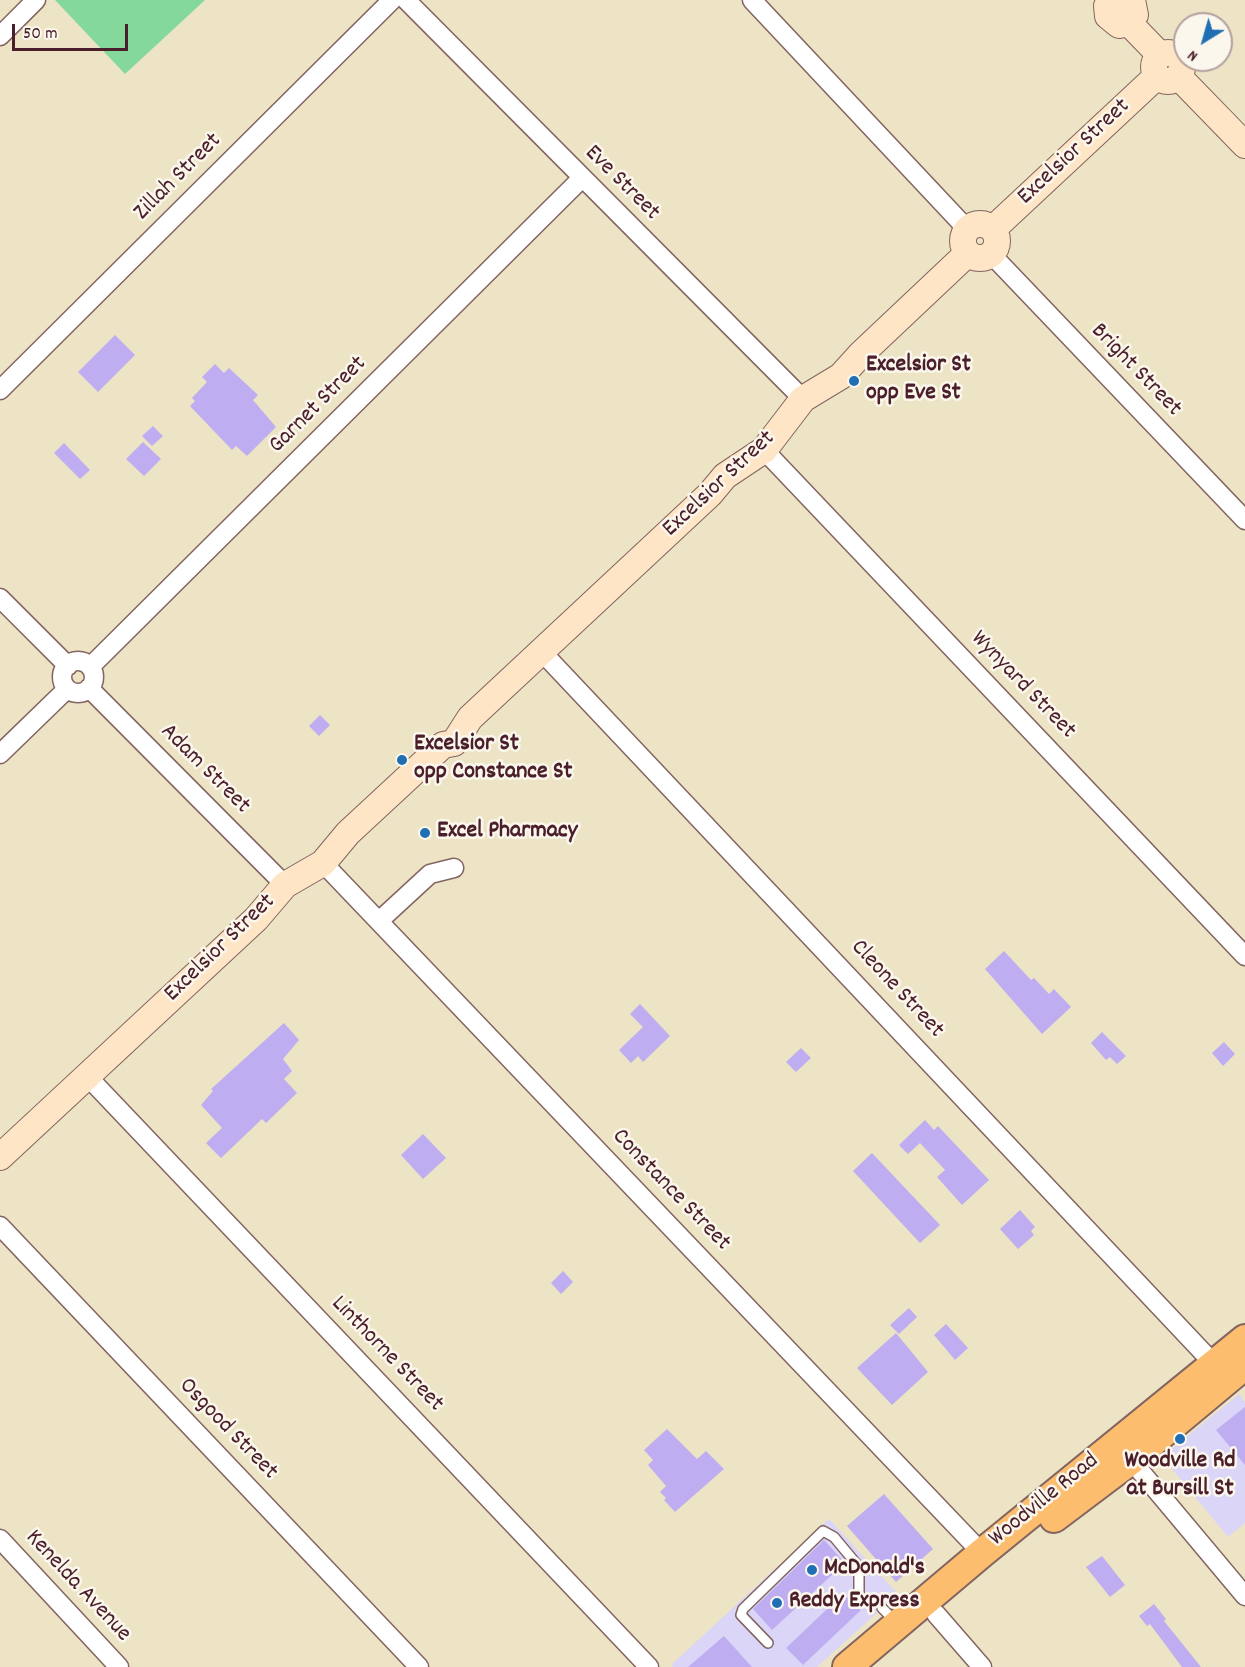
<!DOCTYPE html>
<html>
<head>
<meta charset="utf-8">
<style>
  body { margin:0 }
  #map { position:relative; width:1245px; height:1667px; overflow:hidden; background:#ece4c5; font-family:Dekko,sans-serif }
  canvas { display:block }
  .north { position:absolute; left:1173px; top:12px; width:60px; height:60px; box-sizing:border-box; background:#fbf7ec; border:2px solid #b4a19f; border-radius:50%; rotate:217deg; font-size:16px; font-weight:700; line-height:24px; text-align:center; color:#4a1f2b }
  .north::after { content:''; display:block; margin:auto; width:21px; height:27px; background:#1f6fb2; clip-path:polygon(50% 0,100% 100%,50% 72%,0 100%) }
  .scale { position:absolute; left:12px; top:24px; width:116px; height:27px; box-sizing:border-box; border:3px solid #4a1f2b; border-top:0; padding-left:8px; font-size:18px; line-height:21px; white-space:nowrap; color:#4a1f2b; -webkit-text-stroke:4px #fbf7ec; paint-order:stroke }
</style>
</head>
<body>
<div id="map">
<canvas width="1245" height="1667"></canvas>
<div class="north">N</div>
<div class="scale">50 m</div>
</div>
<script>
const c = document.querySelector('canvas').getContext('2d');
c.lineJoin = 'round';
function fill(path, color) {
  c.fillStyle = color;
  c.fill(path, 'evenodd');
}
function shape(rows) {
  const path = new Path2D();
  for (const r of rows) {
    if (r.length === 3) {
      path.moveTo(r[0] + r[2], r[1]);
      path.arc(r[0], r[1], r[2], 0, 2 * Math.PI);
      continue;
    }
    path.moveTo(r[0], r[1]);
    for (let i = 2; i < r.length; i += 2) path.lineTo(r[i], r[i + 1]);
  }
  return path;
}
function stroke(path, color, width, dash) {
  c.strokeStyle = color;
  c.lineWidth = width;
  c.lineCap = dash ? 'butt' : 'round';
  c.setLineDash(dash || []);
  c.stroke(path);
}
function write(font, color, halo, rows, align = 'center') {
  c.font = font + ' Dekko,sans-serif';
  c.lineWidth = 5;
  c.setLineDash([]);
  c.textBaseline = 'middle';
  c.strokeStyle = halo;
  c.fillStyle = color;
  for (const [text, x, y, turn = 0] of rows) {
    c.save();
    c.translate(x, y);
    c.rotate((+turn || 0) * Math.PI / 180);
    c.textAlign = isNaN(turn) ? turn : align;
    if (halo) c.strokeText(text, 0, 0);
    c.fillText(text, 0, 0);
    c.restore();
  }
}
fill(shape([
  [1239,1394,1245,1402,1245,1523,1228,1537,1162,1457],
  [829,1519,898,1594,817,1667,673,1667,671,1665]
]), '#dbd6f7');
fill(shape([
  [55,0,205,0,125,74]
]), '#84d89b');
fill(shape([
  [115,335,135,355,98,392,78,372],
  [215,364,224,373,229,368,258,395,253,400,276,427,247,456,236,446,232,450,190,406,195,401,192,398,207,382,202,377],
  [153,426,163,436,152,446,142,436],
  [143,442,161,459,144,476,126,459],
  [64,443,90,470,80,479,54,453],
  [320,715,330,725,319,736,309,726],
  [1004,951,1031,980,1034,978,1049,994,1054,989,1071,1007,1042,1034,985,969],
  [640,1004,670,1036,643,1062,638,1056,631,1063,619,1050,643,1027,630,1014],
  [284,1023,299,1040,283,1059,292,1071,284,1079,297,1093,266,1123,262,1119,221,1158,206,1143,222,1128,201,1105,213,1091,211,1089],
  [1102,1032,1126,1056,1117,1064,1110,1057,1106,1060,1091,1043],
  [1224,1042,1235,1054,1223,1066,1212,1053],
  [801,1048,811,1058,796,1072,786,1062],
  [925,1120,934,1130,938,1126,989,1180,962,1205,937,1177,945,1170,920,1143,908,1154,899,1145],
  [423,1134,446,1158,423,1179,401,1155],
  [872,1153,940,1225,920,1243,853,1171],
  [1020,1210,1035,1227,1031,1231,1034,1235,1018,1249,1000,1229],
  [563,1271,573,1282,561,1294,551,1283],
  [909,1308,917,1317,899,1334,890,1325],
  [946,1324,968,1348,955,1360,934,1335],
  [896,1333,928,1372,892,1405,857,1368],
  [1245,1407,1245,1465,1216,1430],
  [667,1429,697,1459,706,1451,724,1469,675,1512,664,1500,666,1498,660,1492,666,1486,648,1465,653,1460,644,1450],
  [884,1494,933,1549,896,1582,847,1526],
  [824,1540,845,1563,772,1630,753,1609],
  [1102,1556,1125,1585,1110,1597,1086,1567],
  [844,1593,854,1606,861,1610,803,1665,786,1648],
  [1154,1604,1166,1619,1164,1621,1201,1667,1182,1667,1150,1624,1147,1626,1139,1616],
  [724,1636,752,1667,688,1667]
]), '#beadf0');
const lane = shape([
  [882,1608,895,1621],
  [768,1643,741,1615,743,1609,823,1531,834,1537,859,1567,859,1602]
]);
const street = shape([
  [406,0,803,399],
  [752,0,967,229],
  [0,36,36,0],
  [991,254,1245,520],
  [0,390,392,0],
  [764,450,1245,956],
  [0,598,68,666],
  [541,651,1214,1364],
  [78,677,16],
  [90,667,581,179],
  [89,688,285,885],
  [0,754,67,689],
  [323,863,982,1553],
  [379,921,430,874,454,868],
  [88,1077,649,1667],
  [0,1226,419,1667],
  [1131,1460,1245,1596],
  [0,1539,119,1667],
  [936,1614,982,1667]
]);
const secondary = shape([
  [1111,0,1107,6,1108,16,1119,25,1129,23,1135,15,1132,0],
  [1129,23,1160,55],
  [1168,67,14],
  [1178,76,1245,145],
  [980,241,17],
  [993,229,1157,76],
  [0,1157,256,919,285,885,323,863,348,833,443,745,454,743,470,718,710,494,725,476,764,450,803,399,841,376,861,354,968,253]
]);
const primary = shape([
  [1054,1518,1131,1460,1245,1365],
  [847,1667,982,1553,1245,1339]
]);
stroke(lane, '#836461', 12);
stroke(street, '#836461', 21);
stroke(secondary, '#836461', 28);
stroke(primary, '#836461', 32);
stroke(lane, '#fff', 9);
stroke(street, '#fff', 18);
stroke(secondary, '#fee5c5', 26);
stroke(primary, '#fcbd6f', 28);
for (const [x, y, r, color] of [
  [854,381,6,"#1f6fb2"],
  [402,760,6,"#1f6fb2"],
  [425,833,6,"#1f6fb2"],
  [1180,1439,6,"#1f6fb2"],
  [812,1570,6,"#1f6fb2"],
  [777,1603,6,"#1f6fb2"]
]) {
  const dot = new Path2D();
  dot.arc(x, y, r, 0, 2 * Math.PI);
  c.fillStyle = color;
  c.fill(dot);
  stroke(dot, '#fbf7ec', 2);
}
write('24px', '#4a1f2b', '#fbf7ec', [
  ["Excelsior Street",1075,153,-43],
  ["Zillah Street",179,178,-45],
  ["Eve Street",621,184,45],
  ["Bright Street",1135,371,46],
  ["Garnet Street",319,406,-45],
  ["Excelsior Street",720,485,-43],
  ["Wynyard Street",1022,686,46],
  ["Adam Street",204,770,45],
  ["Excelsior Street",221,949,-44],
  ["Cleone Street",896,990,47],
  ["Constance Street",670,1191,46],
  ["Linthorne Street",386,1355,46],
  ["Osgood Street",227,1430,46],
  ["Woodville Road",1045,1501,-39],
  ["Kenelda Avenue",77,1587,47]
]);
write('bold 24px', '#4a1f2b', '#fbf7ec', [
  ["Excelsior St",866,367],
  ["opp Eve St",866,395],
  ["Excelsior St",414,746],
  ["opp Constance St",414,774],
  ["Excel Pharmacy",437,833],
  ["Woodville Rd",1180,1463,"center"],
  ["at Bursill St",1180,1491,"center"],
  ["McDonald's",824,1570],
  ["Reddy Express",789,1603]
], 'left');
</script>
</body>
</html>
